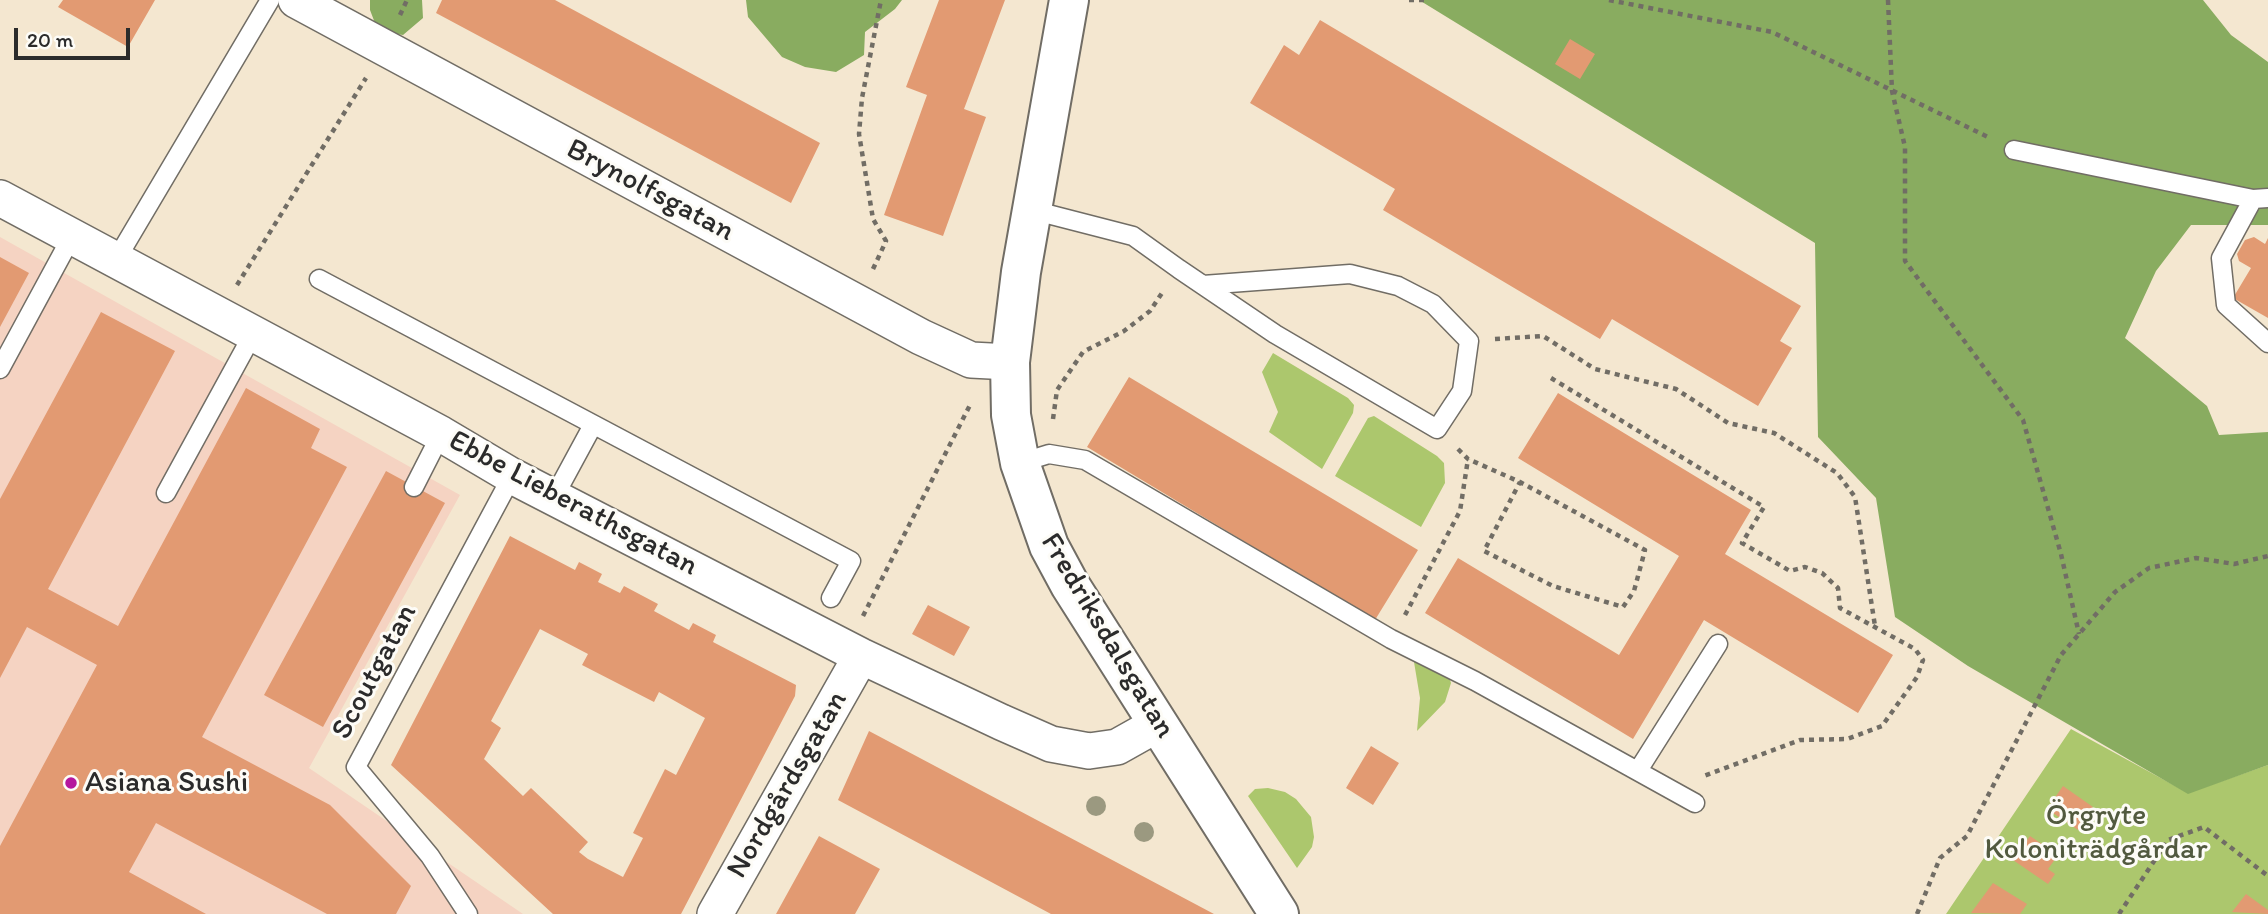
<!DOCTYPE html>
<html>
<head>
<meta charset="utf-8">
<style>
  body { margin:0 }
  #map { position:relative; width:2268px; height:914px; overflow:hidden; background:#f4e7d0; font-family:Itim,sans-serif }
  canvas { display:block }
  .scale { position:absolute; left:14px; top:28px; width:116px; height:32px; box-sizing:border-box; border:4px solid #2b2b2b; border-top:0; padding-left:9px; font-size:21px; line-height:24px; white-space:nowrap; color:#2b2b2b; -webkit-text-stroke:5px #fdfcf7; paint-order:stroke }
</style>
</head>
<body>
<div id="map">
<canvas width="2268" height="914"></canvas>
<div class="scale">20 m</div>
</div>
<script>
const c = document.querySelector('canvas').getContext('2d');
c.lineJoin = 'round';
function fill(path, color) {
  c.fillStyle = color;
  c.fill(path, 'evenodd');
}
function shape(rows) {
  const path = new Path2D();
  for (const r of rows) {
    path.moveTo(r[0], r[1]);
    for (let i = 2; i < r.length; i += 2) path.lineTo(r[i], r[i + 1]);
  }
  return path;
}
function stroke(path, color, width, dash) {
  c.strokeStyle = color;
  c.lineWidth = width;
  c.lineCap = dash ? 'butt' : 'round';
  c.setLineDash(dash || []);
  c.stroke(path);
}
function write(font, color, halo, rows, align = 'center') {
  c.font = font + ' Itim,sans-serif';
  c.lineWidth = 6;
  c.setLineDash([]);
  c.textBaseline = 'middle';
  c.strokeStyle = halo;
  c.fillStyle = color;
  for (const [text, x, y, turn = 0] of rows) {
    c.save();
    c.translate(x, y);
    c.rotate((+turn || 0) * Math.PI / 180);
    c.textAlign = isNaN(turn) ? turn : align;
    if (halo) c.strokeText(text, 0, 0);
    c.fillText(text, 0, 0);
    c.restore();
  }
}
fill(shape([
  [0,237,460,495,309,768,523,914,0,914]
]), '#f5d3c2');
fill(shape([
  [1273,353,1348,398,1354,405,1353,413,1322,469,1269,432,1278,412,1262,372],
  [1374,416,1437,456,1444,463,1445,483,1421,527,1335,476,1368,418],
  [1417,659,1449,677,1451,683,1445,702,1417,731,1420,698,1414,662],
  [2071,729,2188,793,2268,765,2268,914,1946,914],
  [1268,788,1285,792,1296,799,1311,817,1314,837,1312,847,1297,868,1248,796,1255,789]
]), '#acc76d');
fill(shape([
  [370,0,422,0,423,18,403,35,378,31,370,10],
  [746,0,902,0,895,9,865,32,864,55,836,72,805,67,782,57,748,17],
  [1419,0,2203,0,2231,35,2268,62,2268,225,2191,225,2156,271,2125,338,2207,406,2219,435,2268,432,2268,765,2188,794,1968,666,1895,617,1876,498,1818,437,1815,243]
]), '#89ac60');
fill(shape([
  [63,0,155,0,128,47,58,7],
  [442,0,555,0,820,143,791,203,436,13],
  [939,0,1005,0,964,109,986,117,943,236,884,215,927,95,906,87],
  [1320,20,1801,306,1780,341,1792,348,1758,406,1612,319,1600,339,1383,210,1395,189,1250,103,1284,45,1299,55],
  [1570,39,1595,54,1580,79,1555,64],
  [2254,237,2265,244,2268,238,2268,318,2233,298,2251,268,2239,261,2237,254,2245,240],
  [0,257,29,273,0,327],
  [101,312,175,351,48,589,118,626,246,388,320,429,311,448,347,467,202,737,330,805,411,886,396,914,327,914,156,823,129,872,206,914,0,914,0,846,97,665,27,627,0,678,0,499],
  [1129,377,1418,550,1375,620,1087,447],
  [1558,393,1751,510,1725,554,1893,655,1858,713,1704,620,1633,739,1425,613,1458,558,1619,655,1679,556,1518,458],
  [386,471,445,503,323,727,264,695],
  [510,536,575,570,579,562,602,574,598,582,620,593,624,586,658,604,654,611,689,630,693,623,716,635,713,642,796,685,795,696,681,914,553,914,391,765],
  [540,629,588,654,582,665,654,702,659,692,705,718,676,775,665,769,633,833,643,838,623,877,588,859,579,852,588,842,531,788,523,796,484,759,501,728,491,721],
  [928,605,970,627,954,656,912,634],
  [869,731,1214,914,1051,914,838,800],
  [1371,746,1399,763,1373,805,1346,788],
  [2063,786,2093,807,2078,830,2047,809],
  [819,836,880,869,855,914,776,914],
  [2030,836,2058,855,2048,869,2055,874,2048,884,2013,860],
  [1993,883,2027,904,2020,914,1971,913],
  [2246,894,2268,910,2268,914,2232,912]
]), '#e29a72');
const lane = shape([
  [2014,150,2253,199],
  [2268,198,2253,199,2221,258,2226,305,2268,343],
  [1032,210,1133,236,1179,269,1275,334,1437,429,1462,391,1469,341,1433,304,1398,286,1350,274,1203,285],
  [116,260,270,0],
  [319,279,851,561,831,598],
  [0,369,72,236],
  [1020,463,1049,454,1085,460,1391,639,1475,681,1695,803],
  [414,487,441,434],
  [166,493,253,334],
  [554,497,593,425],
  [1639,769,1718,644],
  [468,914,430,856,356,767,512,476]
]);
const street = shape([
  [296,0,921,337,971,360,1010,362],
  [0,198,441,434,512,476,861,656,1001,722,1051,744,1089,751,1117,747,1158,724],
  [715,914,861,656]
]);
const secondary = shape([
  [1069,0,1021,272,1010,362,1011,415,1020,463,1049,546,1070,585,1279,914]
]);
stroke(lane, '#716d65', 21);
stroke(street, '#716d65', 38);
stroke(secondary, '#716d65', 42);
stroke(shape([
  [1409,0,1427,0],
  [1609,0,1772,32,1990,138],
  [1888,0,1892,91,1905,147,1905,261,2023,420,2061,554,2079,634],
  [400,15,407,0],
  [873,269,886,241,873,219,859,134,862,98,881,0],
  [237,285,366,78],
  [1495,339,1543,336,1595,369,1676,389,1728,423,1774,433,1837,473,1855,497,1875,626],
  [1551,378,1764,507,1742,543,1790,571,1805,567,1822,573,1838,588,1840,608,1915,649,1923,660,1917,677,1882,726,1847,739,1800,740,1704,776],
  [1053,419,1057,390,1083,352,1124,331,1150,311,1164,290],
  [1458,449,1468,459,1520,482,1645,550,1634,591,1623,607,1553,586,1484,551,1520,482],
  [1405,615,1460,511,1468,459],
  [863,616,970,405],
  [1917,914,1940,858,1967,836,2061,655,2115,592,2149,568,2196,558,2234,564,2268,556],
  [2119,914,2168,840,2204,827,2268,876]
]), '#716d65', 4.5, [5, 5]);
stroke(lane, '#fff', 18);
stroke(street, '#fff', 35);
stroke(secondary, '#fff', 38);
c.fillStyle = '#9b9980';
for (const [x, y] of [
  [1096,806],
  [1144,832]
]) {
  c.beginPath();
  c.arc(x, y, 10, 0, 2 * Math.PI);
  c.fill();
}
for (const [x, y, r, color] of [
  [71,783,7,"#b5179e"]
]) {
  const dot = new Path2D();
  dot.arc(x, y, r, 0, 2 * Math.PI);
  c.fillStyle = color;
  c.fill(dot);
  stroke(dot, '#fdfcf7', 2.5);
}
write('30px', '#2b2b2b', '#fdfcf7', [
  ["Brynolfsgatan",650,191,28],
  ["Ebbe Lieberathsgatan",573,504,28],
  ["Fredriksdalsgatan",1107,636,59],
  ["Scoutgatan",375,672,-62],
  ["Nordgårdsgatan",788,785,-60]
]);
write('30px', '#2b2b2b', '#fdfcf7', [
  ["Asiana Sushi",85,783]
], 'left');
write('30px', '#525a3f', '#fdfcf7', [
  ["Örgryte",2096,816],
  ["Koloniträdgårdar",2096,850]
]);
</script>
</body>
</html>
